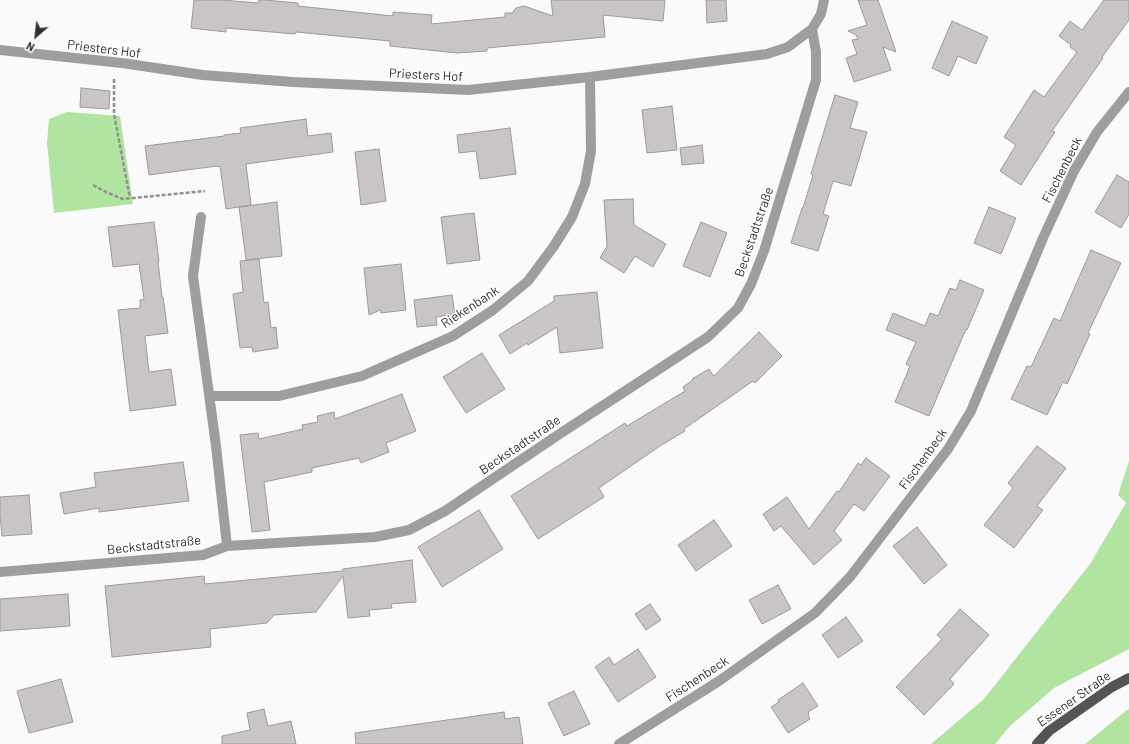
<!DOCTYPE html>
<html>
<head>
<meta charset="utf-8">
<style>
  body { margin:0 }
  #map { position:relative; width:1129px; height:744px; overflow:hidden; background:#fafafd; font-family:Barlow,sans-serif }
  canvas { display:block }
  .north { position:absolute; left:16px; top:16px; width:40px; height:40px; -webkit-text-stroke:3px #fff; paint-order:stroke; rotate:208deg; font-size:11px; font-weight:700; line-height:16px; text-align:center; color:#2e2e2f }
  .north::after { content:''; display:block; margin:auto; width:14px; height:18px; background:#2e2e2f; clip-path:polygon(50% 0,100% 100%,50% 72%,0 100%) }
</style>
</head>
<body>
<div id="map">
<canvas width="1129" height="744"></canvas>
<div class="north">N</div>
</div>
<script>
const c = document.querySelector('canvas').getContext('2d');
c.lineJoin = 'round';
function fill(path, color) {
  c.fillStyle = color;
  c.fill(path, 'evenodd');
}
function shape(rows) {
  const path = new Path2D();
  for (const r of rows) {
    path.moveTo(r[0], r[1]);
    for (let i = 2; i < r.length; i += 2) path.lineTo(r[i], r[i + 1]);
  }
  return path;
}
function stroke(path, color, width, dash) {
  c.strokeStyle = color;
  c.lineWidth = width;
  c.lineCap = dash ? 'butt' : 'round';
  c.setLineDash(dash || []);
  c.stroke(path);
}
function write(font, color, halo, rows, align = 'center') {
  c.font = font + ' Barlow,sans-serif';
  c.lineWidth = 3;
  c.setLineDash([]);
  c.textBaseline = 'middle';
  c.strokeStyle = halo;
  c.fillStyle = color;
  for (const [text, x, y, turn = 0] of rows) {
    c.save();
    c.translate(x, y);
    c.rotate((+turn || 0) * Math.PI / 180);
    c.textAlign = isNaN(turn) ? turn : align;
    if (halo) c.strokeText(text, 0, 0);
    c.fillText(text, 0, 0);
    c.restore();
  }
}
fill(shape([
  [67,112,120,116,133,204,54,213,47,143,49,119],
  [1129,461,1129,649,1054,688,1010,726,995,744,931,744,984,699,1090,564,1126,503,1118,495],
  [1129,709,1129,744,1085,744,1127,710]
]), '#b1e3a1');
const building = shape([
  [194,0,222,0,258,3,259,0,265,0,298,3,298,6,393,16,393,12,432,15,431,24,505,17,505,13,512,13,516,8,524,6,553,16,551,0,665,0,663,21,603,15,605,37,487,48,487,51,457,53,390,46,390,41,296,32,295,34,226,28,226,32,191,28,194,0],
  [706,0,726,0,727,21,707,23,706,0],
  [858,0,878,0,896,52,883,47,891,70,854,82,846,58,857,54,852,40,858,39,856,35,848,31,867,25,858,0],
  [1104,0,1129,0,1129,20,1102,57,1103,58,1052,131,1055,132,1021,185,1000,171,1016,145,1004,137,1034,90,1044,97,1077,52,1070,47,1071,45,1059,36,1070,21,1082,30,1104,0],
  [952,21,988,37,976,64,958,56,949,76,932,68,952,21],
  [81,88,110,91,109,109,80,107,81,88],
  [835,95,858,102,850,128,867,132,851,186,833,181,823,214,829,216,818,251,791,243,802,208,803,208,813,175,811,174,835,95],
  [672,106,677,150,647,153,642,110,672,106],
  [306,119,308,136,331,133,333,152,246,164,251,205,226,209,220,166,217,167,217,166,149,175,145,146,224,136,224,135,241,133,240,128,306,119],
  [510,128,516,174,480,179,476,151,459,153,457,135,510,128],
  [702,145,704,163,682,165,680,148,702,145],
  [379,149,386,201,361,205,355,152,379,149],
  [1117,175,1129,182,1129,214,1121,228,1095,212,1117,175],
  [633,199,634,225,666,244,653,267,635,256,624,273,600,258,607,246,604,200,633,199],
  [277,202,282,256,246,260,239,207,277,202],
  [989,207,1016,218,1001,254,974,243,989,207],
  [474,213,480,260,447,264,441,217,474,213],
  [154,222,159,261,158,261,162,297,163,297,168,333,145,336,149,372,171,369,176,405,130,411,118,310,140,308,140,300,144,299,139,264,113,267,108,227,154,222],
  [701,222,727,233,710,277,683,266,701,222],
  [1091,250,1121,263,1088,333,1090,334,1067,384,1063,382,1047,415,1011,399,1027,366,1031,367,1054,318,1060,321,1091,250],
  [259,259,264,303,268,302,271,328,276,327,278,348,253,352,252,347,240,348,233,294,243,292,240,261,259,259],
  [401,264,406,310,381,313,380,310,369,315,364,268,401,264],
  [960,280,984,290,967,330,966,329,929,416,895,402,910,366,906,364,916,342,886,330,893,313,925,326,930,313,938,316,950,288,956,290,960,280],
  [597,292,603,348,560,353,557,327,528,345,527,343,510,354,499,335,554,301,554,296,597,292],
  [452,295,455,314,436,317,437,325,417,327,414,300,452,295],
  [759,332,782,356,755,383,753,381,684,429,685,431,660,446,599,488,604,497,538,539,511,496,625,423,627,426,685,391,683,387,693,380,692,379,709,369,714,376,759,332],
  [482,353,505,389,466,413,443,377,482,353],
  [402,394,416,431,386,443,389,452,361,463,359,458,312,468,312,472,264,482,270,530,252,532,240,435,258,433,259,439,303,429,302,425,318,422,317,416,334,412,335,419,402,394],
  [1037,446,1066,468,1037,506,1043,510,1014,548,984,525,1013,488,1008,483,1037,446],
  [866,458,890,476,864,511,854,504,834,531,842,540,814,565,781,526,774,531,763,514,787,497,809,529,837,491,839,492,858,463,861,465,866,458],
  [183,462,189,501,99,512,99,508,64,514,60,493,96,487,94,473,183,462],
  [29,495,32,534,2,536,0,515,0,497,29,495],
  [479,510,503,549,442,587,418,547,479,510],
  [714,520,732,546,696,571,678,545,714,520],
  [917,527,947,565,924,584,893,546,917,527],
  [412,560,416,602,391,604,392,608,369,610,370,616,348,618,343,576,316,612,274,615,267,623,210,629,211,647,112,657,105,586,204,576,205,584,343,571,343,569,412,560],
  [778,585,791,609,762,624,749,600,778,585],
  [68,594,70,626,0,631,0,599,68,594],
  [650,604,661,620,646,630,635,614,650,604],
  [960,609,989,635,950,679,954,684,924,715,896,687,942,639,937,635,960,609],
  [846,617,863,641,838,658,822,635,846,617],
  [638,649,656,677,618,702,595,667,609,657,614,665,638,649],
  [61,679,73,722,29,733,17,691,61,679],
  [803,683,818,706,808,712,809,714,808,715,810,719,788,733,771,707,779,702,778,700,803,683],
  [574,691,590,724,564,736,548,703,574,691],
  [264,709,268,726,291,721,296,744,222,744,222,736,250,730,247,713,264,709],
  [504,712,505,719,519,717,523,744,356,744,355,733,504,712]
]);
fill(building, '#c8c5c4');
stroke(building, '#9c9999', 1);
stroke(shape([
  [114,79,114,114,130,198],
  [93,185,106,192,123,199,205,191]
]), '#919193', 2.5, [4, 2]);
stroke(shape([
  [0,50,122,63,203,75,293,82,468,90,590,77,767,54,788,47,812,29,821,14,824,0],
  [201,217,193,276,216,446,227,546],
  [210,396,279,396,362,376,453,336,493,310,528,281,554,246,572,217,585,184,591,151,590,77],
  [0,572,203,555,227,546,375,537,409,530,445,511,558,435,708,337,738,308,751,284,764,251,816,80,816,52,812,29]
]), '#9d9f9f', 10);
stroke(shape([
  [619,744,719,681,815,613,850,577,948,449,971,411,1043,238,1074,171,1097,132,1129,92]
]), '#9d9f9f', 10);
stroke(shape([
  [1037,744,1049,731,1112,687,1129,678]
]), '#525554', 10);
write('13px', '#2e2e2f', '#fff', [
  ["Priesters Hof",104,49,7],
  ["Priesters Hof",426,75,3],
  ["Fischenbeck",1062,170,-63],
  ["Beckstadtstraße",754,232,-71],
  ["Riekenbank",470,307,-33],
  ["Beckstadtstraße",520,445,-34],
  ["Fischenbeck",923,459,-54],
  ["Beckstadtstraße",154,545,-6],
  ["Fischenbeck",697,679,-33],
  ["Essener Straße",1074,699,-35]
]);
</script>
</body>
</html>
